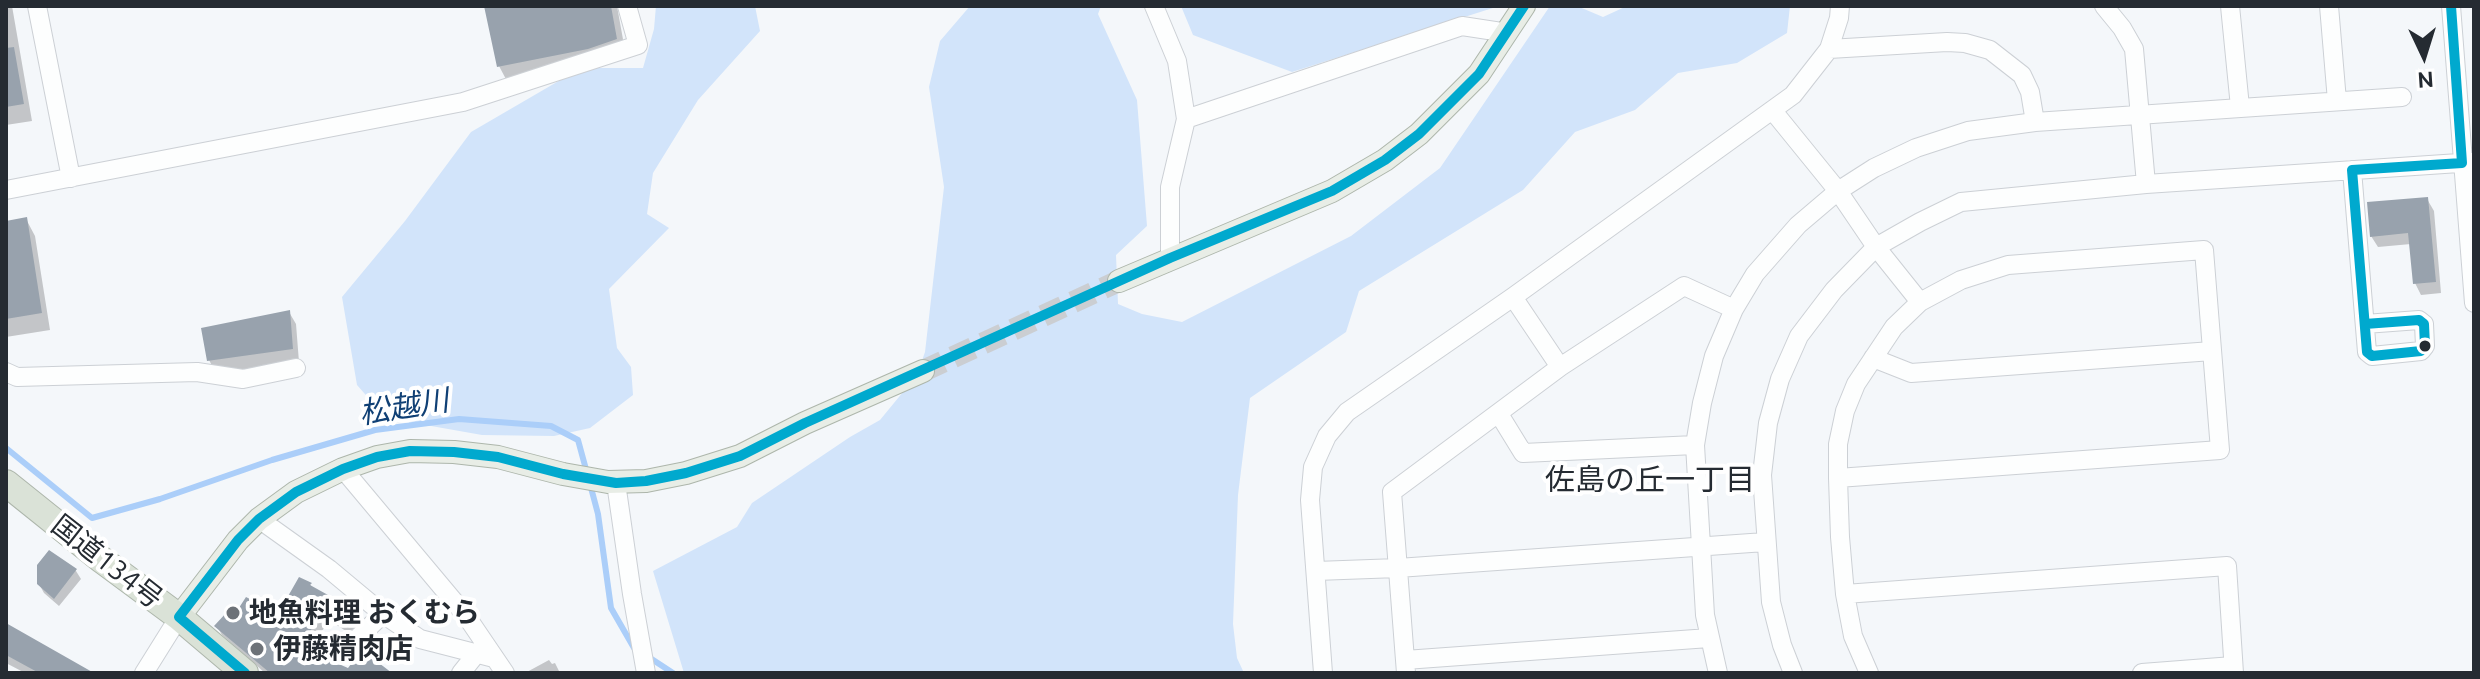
<!DOCTYPE html>
<html>
<head>
<meta charset="utf-8">
<style>
  body { margin:0 }
  #map { position:relative; width:2480px; height:679px; overflow:hidden; background:#f4f7fa; font-family:Ubuntu,sans-serif }
  canvas { display:block }
  .frame { position:absolute; inset:0; border:8px solid #252b32; pointer-events:none }
  .north { position:absolute; left:2384px; top:16px; width:80px; height:80px; -webkit-text-stroke:6px #fff; paint-order:stroke; rotate:176deg; font-size:22px; font-weight:700; line-height:32px; text-align:center; color:#252b32 }
  .north::after { content:''; display:block; margin:auto; width:28px; height:36px; background:#252b32; clip-path:polygon(50% 0,100% 100%,50% 72%,0 100%) }
</style>
</head>
<body>
<div id="map">
<canvas width="2480" height="679"></canvas>
<div class="frame"></div>
<div class="north">N</div>
</div>
<script>
const c = document.querySelector('canvas').getContext('2d');
c.lineJoin = 'round';
function fill(path, color) {
  c.fillStyle = color;
  c.fill(path, 'evenodd');
}
function shape(rows) {
  const path = new Path2D();
  for (const r of rows) {
    path.moveTo(r[0], r[1]);
    for (let i = 2; i < r.length; i += 2) path.lineTo(r[i], r[i + 1]);
  }
  return path;
}
function stroke(path, color, width, dash) {
  c.strokeStyle = color;
  c.lineWidth = width;
  c.lineCap = dash ? 'butt' : 'round';
  c.setLineDash(dash || []);
  c.stroke(path);
}
function write(font, color, halo, rows, align = 'center') {
  c.font = font + ' Ubuntu,"Noto Sans JP",sans-serif';
  c.lineWidth = 8;
  c.setLineDash([]);
  c.textBaseline = 'middle';
  c.strokeStyle = halo;
  c.fillStyle = color;
  for (const [text, x, y, turn = 0] of rows) {
    c.save();
    c.translate(x, y);
    c.rotate((+turn || 0) * Math.PI / 180);
    c.textAlign = isNaN(turn) ? turn : align;
    if (halo) c.strokeText(text, 0, 0);
    c.fillText(text, 0, 0);
    c.restore();
  }
}
fill(shape([
  [656,6,755,6,760,31,698,100,653,173,647,214,669,228,609,289,617,348,631,367,633,395,590,428,554,436,482,435,386,418,357,385,342,297,405,221,471,132,581,68,643,68,654,29],
  [970,6,1101,6,1098,14,1137,100,1147,226,1116,255,1118,304,1142,314,1182,322,1351,236,1440,168,1550,6,1577,6,1603,17,1627,6,1790,6,1787,33,1737,63,1678,73,1635,110,1575,132,1523,190,1359,291,1346,332,1250,398,1238,495,1233,624,1237,658,1244,673,684,673,653,571,737,527,752,503,850,437,880,420,917,375,925,352,944,187,929,87,940,41],
  [1181,6,1499,6,1292,72,1193,35]
]), '#d2e4fa');
fill(shape([
  [6,6,12,6,32,121,6,125],
  [486,6,617,6,626,56,508,83,499,66],
  [2427,199,2434,211,2441,293,2421,295,2415,283,2411,244,2378,247,2371,236],
  [26,219,35,236,50,330,6,337,6,223],
  [289,312,296,324,299,362,216,373,209,360],
  [50,553,76,571,81,579,59,606,44,593,39,584],
  [310,584,312,588,357,614,362,623,353,636,331,621,317,636,309,653,349,671,390,673,265,673,222,635,217,626,234,620,282,618],
  [6,625,90,673,25,673,6,663],
  [549,660,552,664,555,663,560,673,525,673]
]), '#0003');
stroke(shape([
  [6,448,92,518,160,499,272,460,375,430,459,419,551,426,578,440,587,473],
  [590,484,598,514,611,608,634,648],
  [647,656,673,673]
]), '#abcef9', 6);
fill(shape([
  [484,6,611,6,617,39,588,49,497,67],
  [14,47,24,104,6,107,6,48],
  [2428,197,2436,282,2413,284,2408,233,2370,237,2367,202],
  [27,217,42,313,6,319,6,221],
  [290,310,293,349,207,361,201,328],
  [49,550,77,569,54,599,37,584,37,565],
  [299,577,312,583,310,585,337,600,339,597,358,613,348,628,325,613,313,626,302,648,348,668,362,650,392,673,270,673,214,626,227,612,233,617,246,597,281,615,287,598],
  [6,623,94,673,39,673,6,655]
]), '#98a2ad');
stroke(shape([
  [923,371,1119,281]
]), '#cbced2', 22, [22, 11]);
const minor = shape([
  [37,6,71,178],
  [1154,6,1177,61,1186,119,1170,187,1170,258],
  [2104,6,2122,28,2134,49,2146,184],
  [2230,6,2240,107],
  [2329,6,2337,101],
  [2451,6,2474,303],
  [1829,49,1947,42,1965,43,1990,50,2022,75,2030,92,2035,122],
  [1773,111,1838,191,1876,247,1920,302],
  [1186,119,1462,26,1508,33],
  [2352,170,2367,352,2372,356,2421,351,2425,346,2424,324,2419,320,2365,324],
  [6,190,463,102,638,45,627,6],
  [1513,297,1560,367],
  [1873,358,1911,373,2212,351],
  [6,372,17,377,197,372,243,379,296,368],
  [1499,414,1523,453,1695,445],
  [343,469,467,617,505,673],
  [1838,478,2220,450,2204,250,2008,265,1961,280,1920,302,1894,327,1856,384,1845,411,1838,444,1838,478,1840,537,1845,594,1853,636,1869,673],
  [616,483,632,594,646,673],
  [259,519,329,569,383,614,420,639,494,658],
  [1316,571,1398,568,1765,542],
  [1845,594,2227,566,2234,673],
  [347,648,383,614],
  [1405,660,1709,638],
  [144,673,179,617],
  [461,673,477,653],
  [1323,673,1310,500,1313,467,1327,436,1347,412,1513,297,1793,95,1829,49,1839,18,1840,6],
  [1406,673,1392,492,1560,367,1684,286,1734,309],
  [1718,673,1705,615,1701,546,1695,445,1702,403,1714,356,1734,309,1755,274,1798,225,1838,191,1874,168,1916,148,1968,131,2035,122,2402,97],
  [1793,673,1782,645,1771,602,1762,475,1768,423,1780,379,1799,336,1834,290,1876,247,1920,222,1961,202,2146,184,2474,162],
  [2142,673,2233,666]
]);
const major = shape([
  [1119,281,1332,191,1385,160,1419,134,1479,74,1524,6],
  [179,617,238,540,259,519,296,492,343,469,377,457,410,451,454,452,498,457,563,474,608,482,646,481,686,473,740,456,805,423,923,371]
]);
const highway = shape([
  [6,483,102,560,179,617,245,673]
]);
stroke(minor, '#ccd0d5', 20);
stroke(major, '#adb6ab', 24);
stroke(highway, '#adb6ab', 28);
stroke(minor, '#fdfefe', 18);
stroke(major, '#e8ede6', 22);
stroke(highway, '#dae2d7', 26);
stroke(shape([
  [2365,324,2419,320,2424,324,2425,346,2421,351,2372,356,2367,352,2352,170,2462,163,2451,6],
  [245,673,179,617,238,540,259,519,296,492,343,469,377,457,410,451,454,452,498,457,563,474,616,483,646,481,686,473,740,456,805,423,1170,258,1332,191,1385,160,1419,134,1479,74,1524,6]
]), '#00a9ce', 10);
for (const [x, y, r, color] of [
  [2425,346,7,"#252b32"],
  [233,613,8,"#6d7278"],
  [257,649,8,"#6d7278"]
]) {
  const dot = new Path2D();
  dot.arc(x, y, r, 0, 2 * Math.PI);
  c.fillStyle = color;
  c.fill(dot);
  stroke(dot, '#fff', 3);
}
write('28px', '#252b32', '#fff', [
  ["国道134号",107,562,38]
]);
write('bold 28px', '#252b32', '#fff', [
  ["地魚料理 おくむら",249,613],
  ["伊藤精肉店",273,649]
], 'left');
write('italic 30px', '#104075', '#fff', [
  ["松越川",404,407,-9]
]);
write('30px', '#252b32', '#fff', [
  ["佐島の丘一丁目",1650,480]
]);
</script>
</body>
</html>
